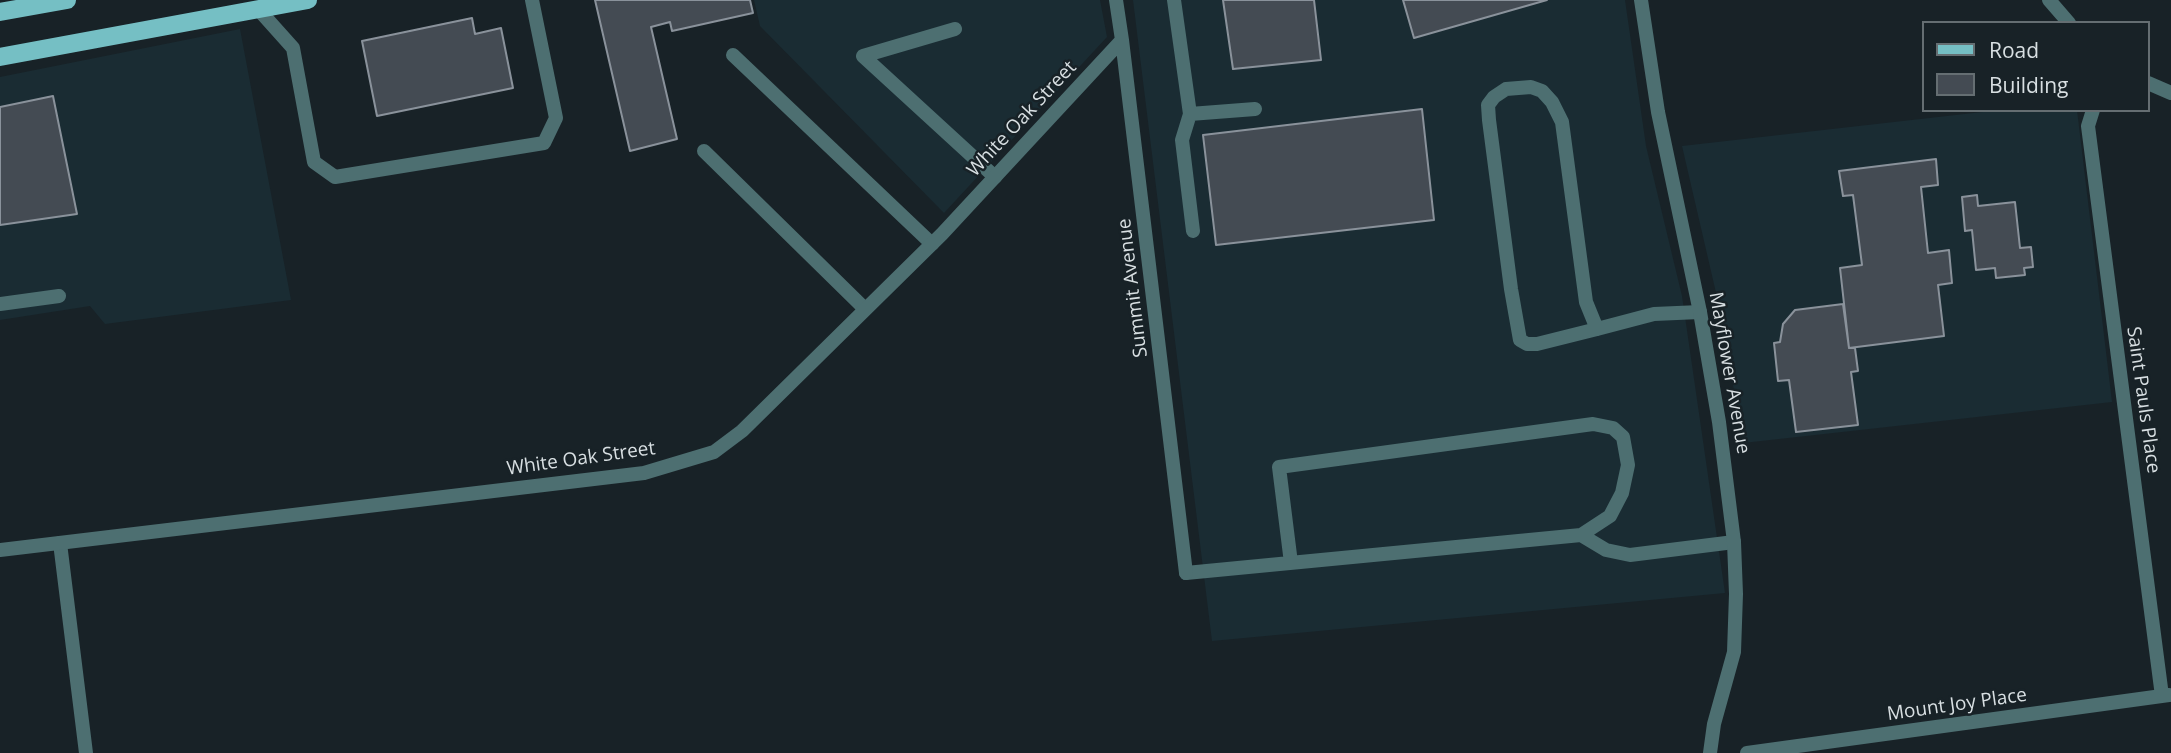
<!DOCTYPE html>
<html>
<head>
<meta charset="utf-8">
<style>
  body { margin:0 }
  #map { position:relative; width:2171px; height:753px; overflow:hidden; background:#182227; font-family:"Open Sans",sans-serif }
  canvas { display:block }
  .legend { position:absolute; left:1922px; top:21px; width:228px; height:91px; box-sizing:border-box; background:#182227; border:2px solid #656e72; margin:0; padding:9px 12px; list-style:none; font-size:21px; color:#d8dfe2 }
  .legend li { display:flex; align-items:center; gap:14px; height:35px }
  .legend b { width:35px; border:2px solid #656e72 }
</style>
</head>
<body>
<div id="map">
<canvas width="2171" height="753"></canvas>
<ul class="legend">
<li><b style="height:9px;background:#75bfc4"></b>Road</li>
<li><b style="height:19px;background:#444b53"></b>Building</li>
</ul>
</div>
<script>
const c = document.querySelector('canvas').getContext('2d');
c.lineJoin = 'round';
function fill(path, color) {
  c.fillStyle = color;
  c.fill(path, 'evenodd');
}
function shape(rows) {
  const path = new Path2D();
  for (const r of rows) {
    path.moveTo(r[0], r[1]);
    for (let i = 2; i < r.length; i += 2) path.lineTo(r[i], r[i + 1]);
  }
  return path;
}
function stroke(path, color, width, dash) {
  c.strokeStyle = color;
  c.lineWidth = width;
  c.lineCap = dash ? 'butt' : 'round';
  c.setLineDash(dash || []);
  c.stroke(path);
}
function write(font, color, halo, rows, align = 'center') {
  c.font = font + ' "Open Sans",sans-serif';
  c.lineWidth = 5;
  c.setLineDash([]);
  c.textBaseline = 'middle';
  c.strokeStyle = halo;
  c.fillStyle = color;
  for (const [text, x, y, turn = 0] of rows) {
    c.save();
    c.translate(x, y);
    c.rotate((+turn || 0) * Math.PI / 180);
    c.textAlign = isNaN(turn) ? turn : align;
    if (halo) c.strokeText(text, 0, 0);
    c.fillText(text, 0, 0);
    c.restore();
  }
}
fill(shape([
  [754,0,1100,0,1107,37,944,213,760,26],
  [1133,0,1625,0,1646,146,1682,296,1725,593,1212,641],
  [240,29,291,300,105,324,90,306,0,320,0,77],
  [2000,110,2077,110,2112,402,1743,443,1720,310,1682,146]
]), '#1a2c33');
const building = shape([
  [595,0,750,0,753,13,672,31,670,22,651,27,677,139,630,151,595,0],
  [1223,0,1314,0,1321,60,1233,69,1223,0],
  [1403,0,1547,0,1414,38,1403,0],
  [472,18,475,34,501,28,513,88,377,116,362,41,472,18],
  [53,96,77,214,0,225,0,107,53,96],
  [1422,109,1434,220,1216,245,1203,135,1422,109],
  [1936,159,1938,185,1921,187,1928,253,1949,250,1952,283,1938,285,1944,336,1849,348,1840,268,1862,265,1853,195,1843,196,1839,171,1936,159],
  [1977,195,1978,206,2015,202,2020,248,2031,247,2033,267,2024,268,2025,275,1996,278,1995,268,1976,270,1972,230,1965,231,1962,197,1977,195],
  [1843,304,1849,348,1855,348,1858,371,1851,372,1858,425,1796,432,1789,380,1778,381,1774,343,1780,342,1783,324,1795,310,1843,304]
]);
fill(building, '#444b53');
stroke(building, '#8a929b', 2);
stroke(shape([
  [1174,0,1190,114,1182,140,1193,231],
  [259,10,293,48,314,162,335,177,544,143,556,118,532,0],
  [955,29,863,56,995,177],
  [733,55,932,244],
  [1190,114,1255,109],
  [704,151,865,309],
  [0,304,59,296],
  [1597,329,1586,302,1562,122,1552,102,1542,91,1531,87,1506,89,1494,97,1488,105,1489,120,1511,289,1520,340,1527,344,1537,344,1597,329,1654,314,1700,312],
  [60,543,86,753],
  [1291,563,1279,467,1593,424,1613,428,1623,437,1628,465,1622,493,1610,516,1581,535],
  [1186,573,1581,535,1606,550,1630,555,1734,542]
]), '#4d6f71', 14);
stroke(shape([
  [1116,0,1122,40,1186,573],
  [2049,0,2069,23],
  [2148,83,2171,93],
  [2093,110,2088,126,2162,696],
  [0,550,644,473,714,452,742,431,942,234,1122,40],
  [1747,753,2169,695]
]), '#4d6f71', 14);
stroke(shape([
  [1641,0,1658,112,1700,312,1719,422,1734,542,1736,594,1734,652,1714,724,1710,753]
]), '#4d6f71', 14);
stroke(shape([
  [0,12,67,0],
  [0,57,308,0]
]), '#75bfc4', 18);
write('19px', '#d8dfe2', '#182227', [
  ["White Oak Street",1022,119,-47],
  ["Summit Avenue",1133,288,-97],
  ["Mayflower Avenue",1729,373,80],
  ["Saint Pauls Place",2143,400,82],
  ["White Oak Street",581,459,-8],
  ["Mount Joy Place",1957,705,-8]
]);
</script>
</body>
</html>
